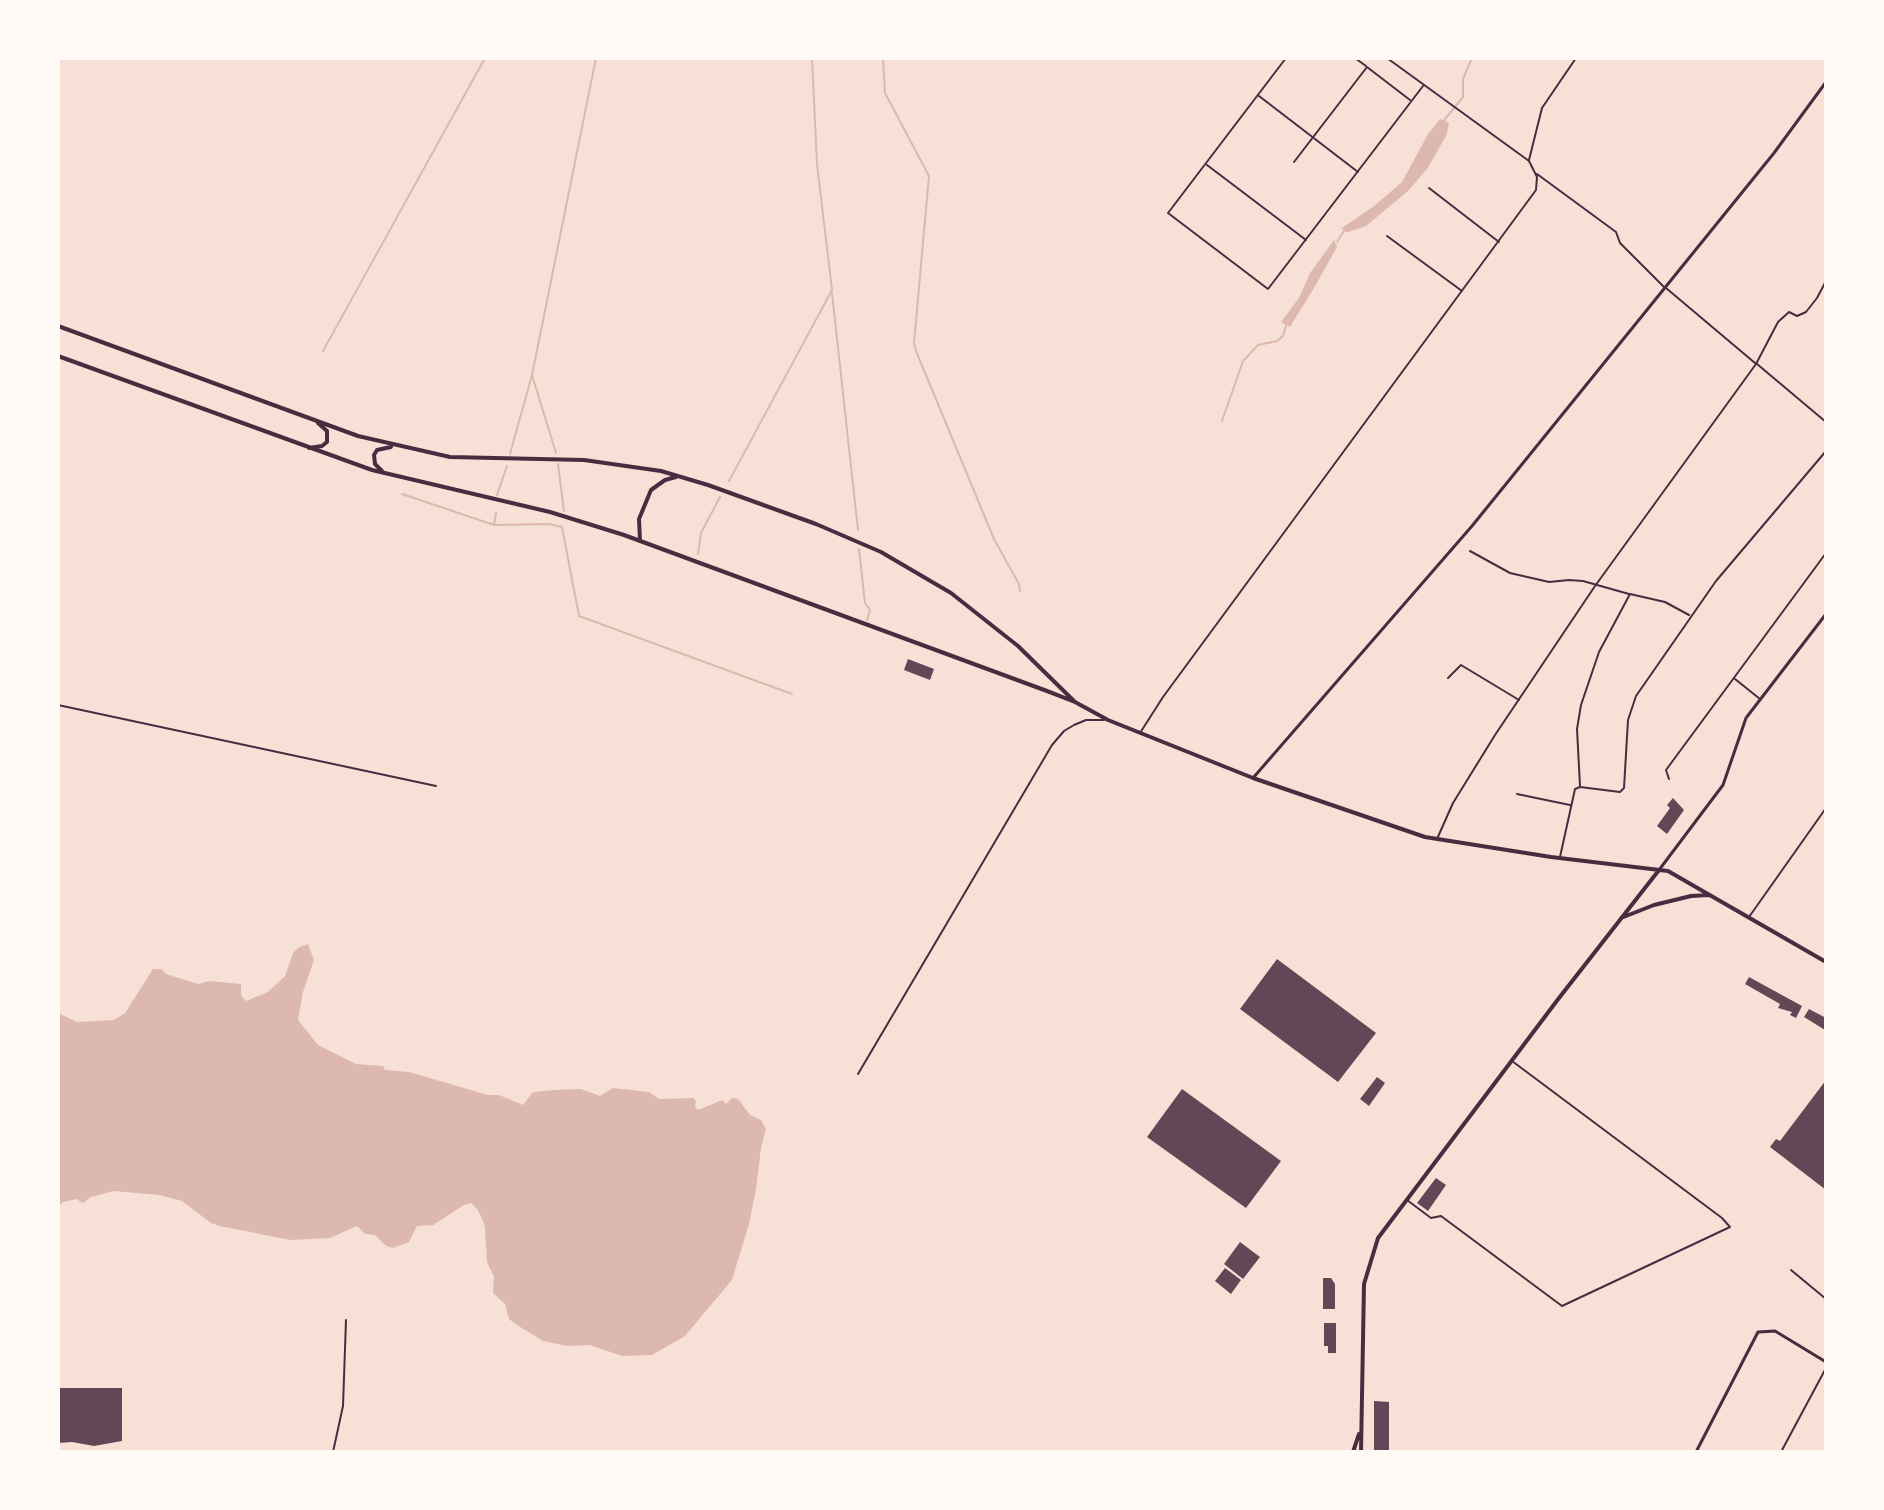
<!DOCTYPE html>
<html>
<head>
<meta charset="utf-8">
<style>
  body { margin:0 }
  #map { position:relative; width:1884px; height:1510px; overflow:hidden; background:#f7e1d7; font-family:Overpass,sans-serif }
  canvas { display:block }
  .frame { position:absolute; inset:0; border:60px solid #fffaf5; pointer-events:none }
</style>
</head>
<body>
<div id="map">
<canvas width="1884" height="1510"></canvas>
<div class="frame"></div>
</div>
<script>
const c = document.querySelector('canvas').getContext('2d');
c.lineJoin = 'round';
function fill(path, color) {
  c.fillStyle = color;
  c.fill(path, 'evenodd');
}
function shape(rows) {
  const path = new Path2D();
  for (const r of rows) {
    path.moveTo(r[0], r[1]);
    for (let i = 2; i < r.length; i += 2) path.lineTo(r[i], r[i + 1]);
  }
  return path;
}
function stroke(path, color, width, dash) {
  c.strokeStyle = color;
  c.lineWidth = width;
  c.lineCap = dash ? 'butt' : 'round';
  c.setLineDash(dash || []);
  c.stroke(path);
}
fill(shape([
  [1440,119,1445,120,1449,124,1446,136,1427,169,1409,190,1366,226,1348,232,1344,231,1342,228,1374,206,1402,182,1428,134],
  [1334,240,1337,247,1314,288,1290,327,1286,325,1281,322,1299,298,1310,273],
  [308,944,314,960,303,992,298,1020,318,1045,356,1064,383,1066,385,1070,409,1072,488,1095,499,1095,523,1105,533,1092,556,1090,581,1089,600,1096,613,1088,649,1092,659,1099,693,1098,696,1101,695,1107,698,1110,722,1100,726,1104,732,1098,738,1099,750,1115,761,1120,766,1129,761,1148,756,1189,749,1224,732,1280,685,1336,652,1355,622,1356,590,1345,567,1346,543,1341,517,1325,509,1319,505,1304,493,1293,494,1277,487,1262,485,1226,478,1210,471,1203,464,1205,433,1225,417,1226,409,1242,393,1248,386,1246,375,1235,365,1234,357,1226,330,1238,290,1240,220,1226,211,1223,182,1201,159,1195,114,1191,91,1197,83,1203,76,1199,63,1202,58,1206,58,1013,77,1022,114,1020,125,1013,153,969,162,969,166,974,198,984,209,981,241,984,241,995,246,1001,268,992,285,976,293,953,298,948]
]), '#dcb8b0');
stroke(shape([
  [883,58,885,93,929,176,914,343,916,351,994,539,1019,584,1020,591],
  [1445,119,1463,97,1463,79,1472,58],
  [1337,242,1344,231],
  [832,293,858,530],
  [323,351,485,58],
  [1222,421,1243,361,1258,345,1277,341,1283,336,1286,326],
  [556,453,532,375,596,58],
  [510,454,532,375],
  [558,464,564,511],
  [729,481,832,290,817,164,812,58],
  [402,494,494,525,496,512],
  [497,495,507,466],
  [494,525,549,524,562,527,579,616,792,694],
  [859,549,865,603,870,610,867,620],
  [698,554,701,533,720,497]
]), '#dcb8b0', 2);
fill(shape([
  [908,659,934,669,930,680,904,670],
  [1673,798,1684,810,1667,834,1657,826,1670,808,1667,805],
  [1277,959,1376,1033,1338,1082,1240,1009],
  [1749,977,1802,1006,1796,1018,1790,1015,1792,1012,1778,1008,1780,1004,1745,984],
  [1809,1009,1826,1018,1825,1030,1804,1017],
  [1377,1077,1385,1083,1369,1106,1360,1099],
  [1826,1080,1826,1190,1770,1147,1776,1139,1780,1141],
  [1182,1089,1281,1161,1246,1208,1147,1137],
  [1436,1178,1446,1185,1428,1211,1417,1203],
  [1240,1242,1260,1257,1243,1279,1224,1264],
  [1225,1268,1241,1280,1231,1294,1215,1281],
  [1323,1278,1331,1278,1335,1284,1335,1309,1323,1309],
  [1324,1323,1336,1323,1336,1353,1328,1353,1328,1346,1324,1346],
  [58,1388,122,1388,122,1441,94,1446,72,1442,58,1443],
  [1374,1401,1389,1402,1389,1452,1374,1452]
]), '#644757');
stroke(shape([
  [1666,288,1755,363]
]), '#4a2c40', 2);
stroke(shape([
  [1286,58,1168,213,1268,289,1423,86],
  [1355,58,1366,66],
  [1259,96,1358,172],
  [1529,160,1542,108,1576,58],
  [1294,162,1367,67,1410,100],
  [1207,165,1306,240],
  [1537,174,1616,232,1620,243,1665,288],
  [1429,188,1499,242],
  [1387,236,1462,291],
  [1757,364,1826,422],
  [1470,551,1510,573,1549,582,1569,580,1583,581,1629,594],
  [1448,678,1461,665,1519,700],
  [1735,679,1760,699],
  [58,705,436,786],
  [1140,733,1163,697,1536,190,1537,177,1529,161,1387,58],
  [1669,779,1666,770,1826,553],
  [1580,786,1577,729,1581,705,1599,652,1630,594,1665,602,1689,615],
  [1517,794,1570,805],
  [1437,839,1453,803,1495,735,1595,586,1756,364,1778,322,1789,312,1797,316,1806,312,1817,298,1826,281],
  [1560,857,1575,789,1580,787,1620,792,1624,788,1628,720,1636,696,1716,581,1826,451],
  [1749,917,1826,808],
  [858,1074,1052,745,1064,731,1074,725,1086,720,1104,720],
  [1407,1200,1431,1218,1441,1216,1562,1306,1730,1227,1722,1218,1512,1061],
  [1791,1270,1826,1299],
  [333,1452,343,1406,346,1320],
  [1781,1452,1826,1368]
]), '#4a2c40', 2);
stroke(shape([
  [1253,778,1472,526,1774,153,1826,82],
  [1659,870,1723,785,1746,718,1826,614],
  [1696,1452,1758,1332,1775,1331,1826,1362]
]), '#4a2c40', 3);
stroke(shape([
  [58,326,358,436,450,457,584,460,661,471,708,485,816,524,881,552,951,593,1018,646,1074,701],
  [58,356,372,470,550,512,624,535,1047,691,1075,702,1108,720,1253,778,1425,837,1551,857,1668,871,1826,962],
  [309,448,322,446,327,442,327,431,318,423],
  [382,471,375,464,374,455,377,450,391,447],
  [640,541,639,519,651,490,665,480,676,477],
  [1621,918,1654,905,1691,896,1709,895],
  [1353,1452,1359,1434],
  [1361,1452,1364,1284,1378,1238,1559,998,1659,870]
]), '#4a2c40', 4);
</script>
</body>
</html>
